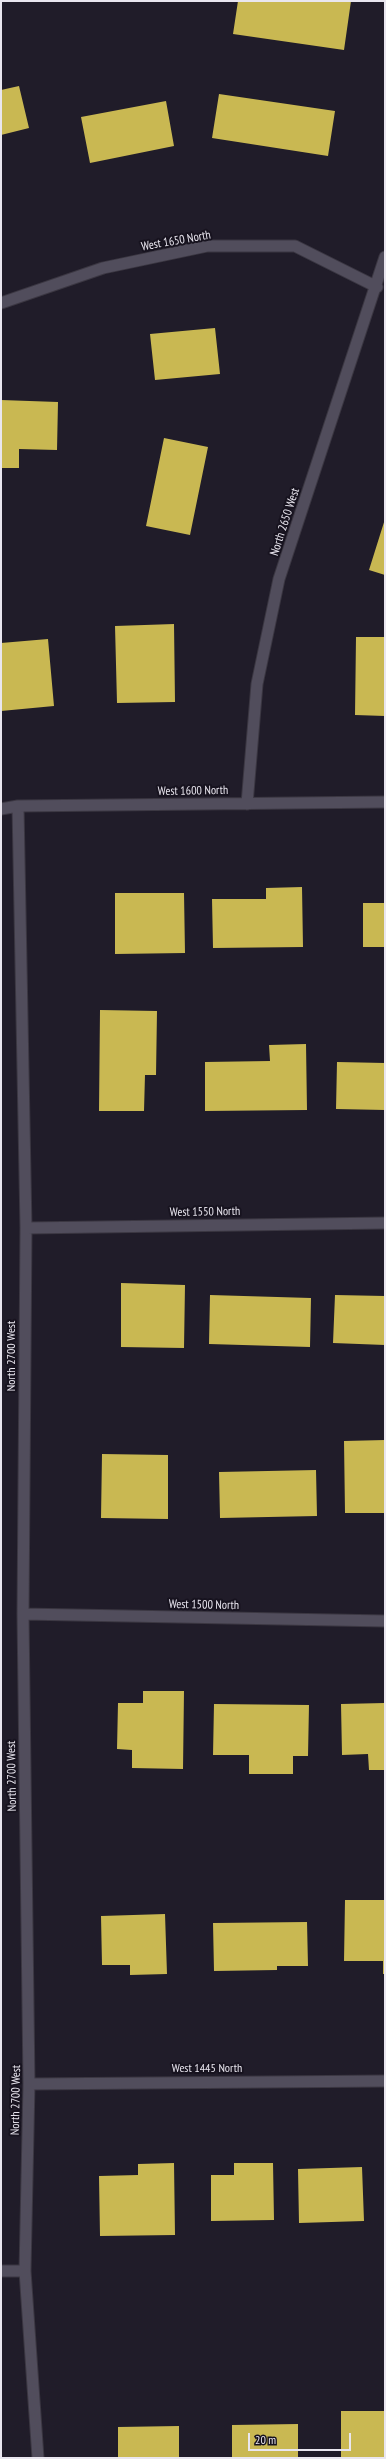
<!DOCTYPE html>
<html>
<head>
<meta charset="utf-8">
<style>
  body { margin:0 }
  #map { position:relative; width:386px; height:2459px; overflow:hidden; background:#201c29; font-family:"PT Sans Narrow",sans-serif }
  canvas { display:block }
  .frame { position:absolute; inset:0; border:2px solid #e9e6ef; pointer-events:none }
  .scale { position:absolute; left:248px; top:2433px; width:103px; height:18px; box-sizing:border-box; border:2px solid #e9e6ef; border-top:0; padding-left:5px; font-size:12px; line-height:14px; white-space:nowrap; color:#e9e6ef; -webkit-text-stroke:3px #17131f; paint-order:stroke }
</style>
</head>
<body>
<div id="map">
<canvas width="386" height="2459"></canvas>
<div class="frame"></div>
<div class="scale">20 m</div>
</div>
<script>
const c = document.querySelector('canvas').getContext('2d');
c.lineJoin = 'round';
function fill(path, color) {
  c.fillStyle = color;
  c.fill(path, 'evenodd');
}
function shape(rows) {
  const path = new Path2D();
  for (const r of rows) {
    path.moveTo(r[0], r[1]);
    for (let i = 2; i < r.length; i += 2) path.lineTo(r[i], r[i + 1]);
  }
  return path;
}
function stroke(path, color, width, dash) {
  c.strokeStyle = color;
  c.lineWidth = width;
  c.lineCap = dash ? 'butt' : 'round';
  c.setLineDash(dash || []);
  c.stroke(path);
}
function write(font, color, halo, rows, align = 'center') {
  c.font = font + ' "PT Sans Narrow",sans-serif';
  c.lineWidth = 4;
  c.setLineDash([]);
  c.textBaseline = 'middle';
  c.strokeStyle = halo;
  c.fillStyle = color;
  for (const [text, x, y, turn = 0] of rows) {
    c.save();
    c.translate(x, y);
    c.rotate((+turn || 0) * Math.PI / 180);
    c.textAlign = isNaN(turn) ? turn : align;
    if (halo) c.strokeText(text, 0, 0);
    c.fillText(text, 0, 0);
    c.restore();
  }
}
fill(shape([
  [238,1,351,1,344,50,233,34],
  [19,86,29,128,1,135,1,90],
  [219,94,335,111,328,156,212,138],
  [166,101,174,146,90,163,81,117],
  [215,328,220,374,155,380,150,334],
  [1,400,58,402,57,450,19,449,19,468,1,468],
  [164,438,208,447,190,535,146,526],
  [385,519,385,575,369,570],
  [174,624,175,702,117,703,115,626],
  [356,637,385,637,385,716,355,715],
  [48,639,54,706,1,711,1,643],
  [302,887,303,947,213,948,212,899,266,899,266,888],
  [115,893,184,893,185,953,115,954],
  [363,903,385,903,385,947,363,947],
  [100,1010,157,1011,156,1075,145,1075,144,1111,99,1111],
  [306,1044,307,1110,205,1111,205,1062,270,1061,269,1045],
  [337,1062,385,1063,385,1110,336,1109],
  [121,1283,185,1285,184,1348,121,1347],
  [210,1295,311,1298,310,1347,209,1344],
  [335,1295,385,1296,385,1345,333,1343],
  [385,1440,385,1513,345,1513,344,1441],
  [102,1454,168,1455,168,1519,101,1518],
  [316,1470,317,1516,220,1518,219,1472],
  [143,1691,184,1691,183,1769,132,1768,132,1750,117,1749,118,1703,143,1703],
  [385,1703,385,1770,369,1770,368,1754,342,1755,341,1704],
  [214,1704,309,1705,308,1756,293,1756,293,1774,249,1774,249,1755,213,1755],
  [345,1900,385,1900,385,1974,383,1974,383,1961,344,1961],
  [165,1914,167,1974,130,1975,130,1965,102,1965,101,1916],
  [307,1922,308,1966,277,1966,277,1970,214,1971,213,1923],
  [174,2163,175,2235,100,2236,99,2176,138,2175,138,2164],
  [234,2163,273,2163,274,2220,211,2221,211,2175,234,2175],
  [362,2167,364,2221,299,2223,298,2169],
  [341,2411,385,2411,385,2458,341,2458],
  [298,2424,298,2458,232,2458,232,2425],
  [179,2426,179,2458,118,2458,118,2427]
]), '#c9b852');
const minor = shape([
  [1,303,103,268,207,246,295,246,377,287],
  [247,804,257,684,279,579,385,257],
  [18,806,26,1228,23,1614,29,2084,25,2271,38,2458],
  [1,809,18,806,385,802],
  [26,1228,385,1223],
  [23,1614,385,1621],
  [29,2084,385,2081],
  [1,2271,25,2271]
]);
stroke(minor, '#3b3742', 13);
stroke(minor, '#514d5c', 11);
write('12px', '#e9e6ef', '#17131f', [
  ["West 1650 North",176,241,-10],
  ["North 2650 West",285,522,-72],
  ["West 1600 North",193,791,-1],
  ["West 1550 North",205,1212,-1],
  ["North 2700 West",12,1356,-90],
  ["West 1500 North",204,1605,1],
  ["North 2700 West",12,1776,-91],
  ["West 1445 North",207,2069],
  ["North 2700 West",16,2100,-89]
]);
</script>
</body>
</html>
